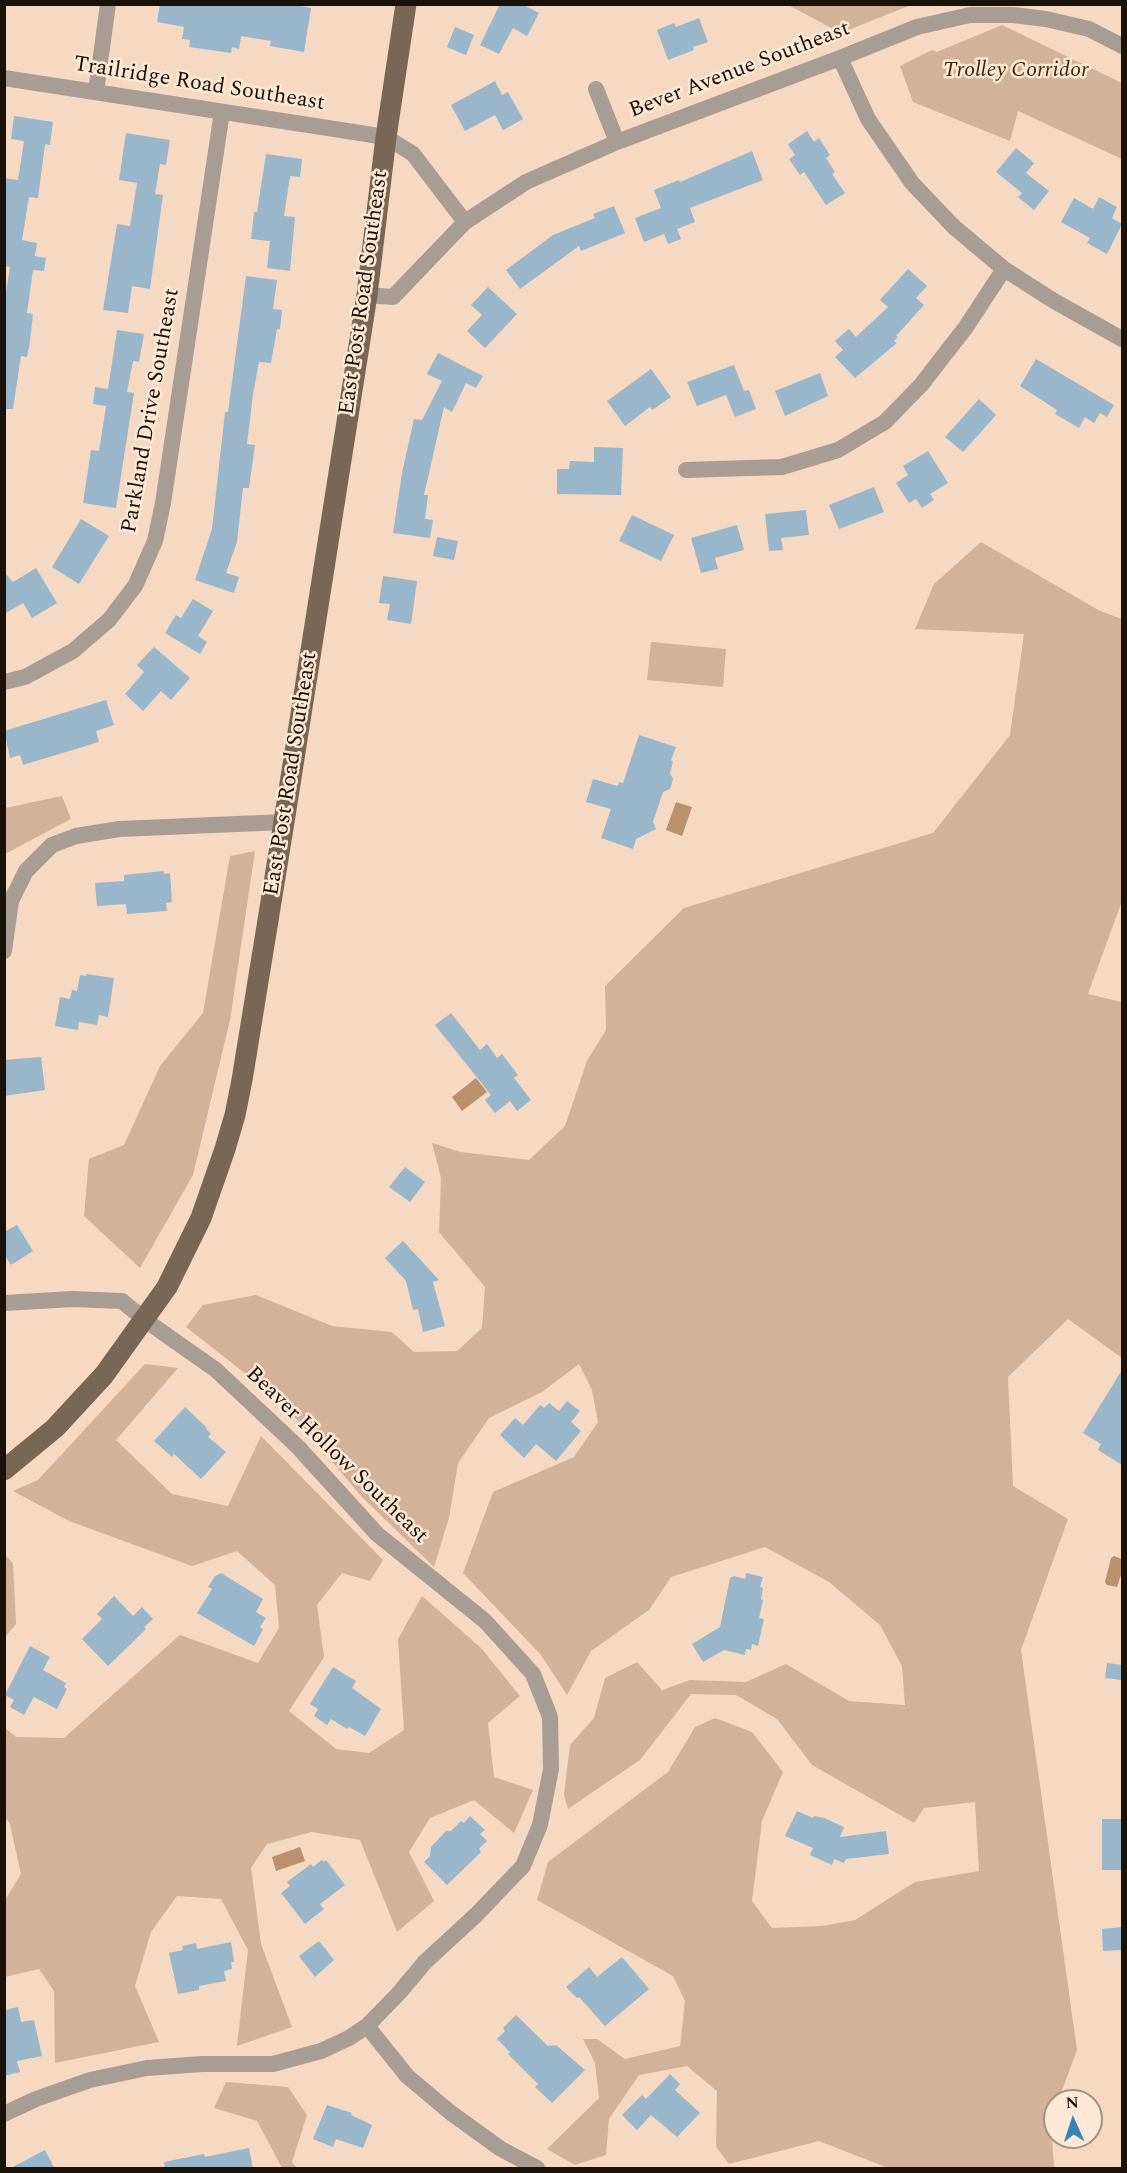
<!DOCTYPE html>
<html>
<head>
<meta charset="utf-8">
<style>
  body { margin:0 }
  #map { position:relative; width:1127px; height:2173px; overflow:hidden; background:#f5d9c3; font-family:Spectral,serif }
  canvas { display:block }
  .frame { position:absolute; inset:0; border:6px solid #1a1109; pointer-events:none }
  .north { position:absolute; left:1043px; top:2089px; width:60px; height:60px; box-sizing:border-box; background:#fee8d6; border:2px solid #a39284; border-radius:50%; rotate:357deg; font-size:16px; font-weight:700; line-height:24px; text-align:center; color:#1a1109 }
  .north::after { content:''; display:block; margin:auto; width:21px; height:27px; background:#3784b6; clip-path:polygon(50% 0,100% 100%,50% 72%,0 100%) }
</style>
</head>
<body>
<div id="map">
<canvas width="1127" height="2173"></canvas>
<div class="frame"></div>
<div class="north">N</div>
</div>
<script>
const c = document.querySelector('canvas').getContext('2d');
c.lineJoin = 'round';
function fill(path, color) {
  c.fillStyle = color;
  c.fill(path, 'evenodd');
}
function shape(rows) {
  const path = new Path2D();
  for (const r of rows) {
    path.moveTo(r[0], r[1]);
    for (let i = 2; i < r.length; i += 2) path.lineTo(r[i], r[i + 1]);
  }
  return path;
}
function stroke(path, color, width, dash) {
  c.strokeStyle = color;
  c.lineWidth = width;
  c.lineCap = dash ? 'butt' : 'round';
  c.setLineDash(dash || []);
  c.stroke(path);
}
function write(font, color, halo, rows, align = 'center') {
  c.font = font + ' Spectral,serif';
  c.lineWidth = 5;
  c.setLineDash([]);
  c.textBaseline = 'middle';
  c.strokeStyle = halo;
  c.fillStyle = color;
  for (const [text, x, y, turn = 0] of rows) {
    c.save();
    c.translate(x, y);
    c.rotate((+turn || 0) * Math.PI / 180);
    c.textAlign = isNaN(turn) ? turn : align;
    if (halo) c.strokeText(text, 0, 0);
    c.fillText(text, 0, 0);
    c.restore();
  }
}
fill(shape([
  [788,5,911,5,841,33],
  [1002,25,1122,83,1122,159,1018,111,1010,141,913,102,900,66,932,50,937,52],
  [981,542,1100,611,1122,619,1122,901,1088,994,1122,1002,1122,1358,1068,1319,1008,1377,1013,1486,1068,1519,1021,1650,1077,2050,1058,2101,1055,2101,1055,2110,1051,2120,1054,2168,888,2168,819,2141,729,2164,716,2147,717,2091,687,2066,639,2075,609,2119,606,2155,575,2165,547,2149,599,2098,595,2063,583,2039,597,2039,625,2059,680,2046,685,2001,673,1976,537,1900,548,1862,668,1772,695,1727,715,1718,752,1732,783,1772,762,1821,752,1901,772,1928,822,1926,855,1920,915,1882,979,1871,975,1802,924,1808,914,1823,812,1765,777,1719,736,1695,691,1694,640,1760,568,1809,564,1795,570,1745,594,1718,605,1678,637,1662,662,1690,690,1680,746,1682,786,1664,849,1701,905,1705,902,1666,880,1625,829,1582,765,1547,671,1577,649,1610,591,1651,567,1695,541,1655,463,1573,493,1492,574,1457,598,1422,592,1390,579,1364,542,1392,489,1418,458,1463,449,1518,434,1567,361,1496,283,1403,186,1327,203,1305,256,1295,332,1326,392,1332,414,1352,457,1351,482,1328,485,1287,439,1232,441,1178,432,1143,461,1152,529,1160,565,1126,587,1061,606,1030,605,986,684,908,933,833,1010,735,1024,634,915,629,934,584],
  [651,642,726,649,723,687,647,680],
  [62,796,71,819,5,854,5,808],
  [255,851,230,1020,193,1175,140,1268,84,1216,89,1159,124,1145,160,1066,203,1013,230,856],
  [145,1364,178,1368,116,1440,172,1494,228,1506,261,1436,383,1560,370,1581,342,1573,317,1605,324,1657,289,1711,336,1749,369,1753,404,1730,398,1639,422,1596,481,1648,520,1696,488,1723,494,1777,533,1790,514,1833,474,1800,430,1818,409,1852,434,1901,397,1932,360,1840,312,1832,267,1844,251,1868,261,1944,292,2027,237,2046,248,1950,221,1899,177,1896,151,1932,135,1986,159,2042,55,2063,54,1991,39,1969,5,1977,5,1900,21,1874,10,1824,5,1817,5,1728,16,1737,64,1738,180,1635,258,1663,279,1628,275,1585,237,1551,192,1566,69,1521,13,1491,38,1480],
  [4,1554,13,1563,16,1624,5,1637],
  [226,2082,288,2087,307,2115,292,2162,297,2168,282,2168,257,2121,214,2108]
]), '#d2b298');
fill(shape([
  [676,802,692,807,682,836,666,830],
  [476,1078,487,1092,462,1111,452,1097],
  [1114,1556,1122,1559,1122,1572,1117,1587,1107,1585,1105,1582,1111,1558],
  [300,1847,305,1861,276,1871,272,1857]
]), '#ba906d');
fill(shape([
  [160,4,291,4,311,8,304,52,270,46,271,41,241,36,239,49,232,47,231,53,189,47,190,40,182,39,184,27,157,22],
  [500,4,522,4,539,13,527,36,513,28,499,54,480,45],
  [699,18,708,42,693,47,694,50,668,60,657,30,674,23,676,27],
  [455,27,474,35,466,55,447,47],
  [495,81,502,95,508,92,523,119,503,130,495,115,465,131,451,105],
  [14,116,53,122,50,145,45,144,38,198,29,197,22,240,37,243,35,256,46,258,44,271,33,270,27,313,33,314,30,342,27,357,21,356,13,409,4,409,4,305,10,267,4,266,4,178,18,180,24,141,11,139],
  [807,131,814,142,819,138,830,155,826,158,835,172,832,174,845,193,826,205,804,172,800,175,789,159,795,155,788,144],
  [126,133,170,140,166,165,160,164,155,194,163,195,150,289,132,286,128,313,103,310,117,224,130,226,137,183,119,180],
  [1016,148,1034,163,1026,173,1049,191,1034,210,1018,197,1022,193,996,172],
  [752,151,763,180,690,208,695,222,677,229,681,239,668,244,664,234,644,242,635,218,661,208,654,190,679,180,680,182],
  [266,154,302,159,300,177,290,176,284,216,295,217,290,271,267,268,270,241,251,239,254,212,257,212],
  [1099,197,1117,207,1112,218,1122,224,1107,254,1087,243,1090,238,1061,222,1074,198,1093,209],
  [614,206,625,233,581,251,579,246,520,289,506,270,553,235,595,218,593,214],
  [908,269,927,286,916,298,924,305,896,336,898,337,894,341,897,343,855,378,835,357,843,350,835,341,849,329,856,337,888,307,880,300],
  [246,276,277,280,273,309,282,310,280,329,277,329,271,363,259,362,253,394,247,444,255,445,249,488,243,488,237,542,226,573,239,577,234,593,195,580,212,529,225,412,228,412],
  [488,287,517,314,485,348,467,331,482,315,471,305],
  [117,330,144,334,139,362,133,361,127,392,134,393,116,508,83,503,91,450,99,451,106,406,93,404,95,387,108,389],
  [438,353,483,376,476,388,466,383,452,412,444,407,424,495,428,495,425,519,433,520,430,538,393,533,402,473,414,419,422,420,442,381,427,374],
  [1036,359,1114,405,1107,417,1100,413,1094,423,1085,417,1079,428,1055,414,1057,410,1020,386],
  [734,365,744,391,749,390,756,409,735,417,726,395,697,406,687,382],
  [651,369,671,397,652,410,650,407,625,426,607,401],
  [820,373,828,396,785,416,775,391],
  [979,399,996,415,963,452,945,437],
  [594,447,623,448,621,495,557,494,557,469,569,469,570,461,594,462],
  [928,451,948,483,930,494,934,500,922,508,916,499,909,503,896,483,908,475,903,466],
  [874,487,884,512,839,529,829,505],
  [806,510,809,535,781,538,783,550,769,551,765,514],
  [632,515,674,535,661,561,619,541],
  [81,519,109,536,79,584,52,567],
  [737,525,744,550,715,558,718,569,701,573,691,538],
  [437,537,458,541,454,560,433,556],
  [36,568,57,603,32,618,23,603,4,614,4,572,13,582],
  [383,576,417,581,411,624,387,620,390,604,379,603],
  [193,599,213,611,198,636,207,642,200,654,165,633,176,615,181,618],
  [154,647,190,678,171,700,161,691,143,711,125,694,144,672,137,665],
  [106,700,114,725,96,731,99,742,23,765,20,755,10,758,4,731],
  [639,735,676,747,671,760,673,762,670,773,673,779,670,789,663,792,653,822,656,829,636,839,633,849,601,838,611,809,586,802,593,779,618,786,619,782,623,783],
  [164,871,164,874,170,873,172,902,166,903,167,911,127,914,126,904,97,906,95,883,124,881,124,875],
  [86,974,114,978,108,1017,99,1015,97,1025,79,1022,78,1030,55,1026,60,997,70,999,72,990,77,991,80,975,86,976],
  [451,1013,480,1050,487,1044,497,1058,502,1054,518,1075,514,1078,531,1100,517,1111,510,1101,495,1113,485,1100,491,1095,435,1025],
  [41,1057,45,1090,4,1096,4,1060],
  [405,1167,425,1182,410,1202,389,1187],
  [17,1225,33,1251,11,1265,4,1254,4,1232],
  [403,1241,439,1280,433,1282,445,1326,423,1332,418,1309,413,1310,406,1281,385,1258],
  [1122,1370,1122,1465,1098,1450,1101,1444,1083,1433],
  [567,1401,580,1411,571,1422,581,1431,556,1461,536,1444,524,1458,500,1435,515,1418,523,1425,540,1405,544,1408,549,1403,559,1411],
  [185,1407,207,1428,206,1429,211,1434,208,1437,226,1452,201,1479,174,1454,172,1457,154,1441],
  [221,1573,263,1599,256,1612,266,1618,260,1627,263,1629,254,1646,197,1613,212,1589,208,1587,215,1576],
  [746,1573,763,1577,760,1587,763,1588,761,1599,763,1600,759,1618,764,1619,758,1646,752,1644,751,1650,746,1649,745,1655,724,1650,703,1662,692,1644,720,1627,730,1578,734,1576,745,1579],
  [114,1596,133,1616,142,1607,153,1619,144,1627,146,1629,108,1666,82,1639,102,1619,97,1614],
  [30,1646,50,1657,43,1670,66,1683,64,1687,67,1689,57,1709,34,1697,24,1715,10,1707,14,1700,5,1695],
  [1107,1663,1122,1665,1122,1680,1105,1678],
  [333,1667,356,1681,352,1688,381,1709,365,1736,349,1727,347,1729,331,1719,327,1725,314,1716,318,1709,310,1704],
  [797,1811,813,1818,814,1816,824,1818,844,1827,840,1837,886,1831,889,1854,846,1859,844,1863,834,1859,832,1865,810,1855,813,1848,785,1836],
  [470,1816,485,1830,480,1834,487,1841,479,1849,481,1852,447,1885,424,1862,430,1856,431,1847,446,1831,451,1831,461,1821,464,1823],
  [1102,1819,1122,1819,1122,1870,1102,1870],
  [322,1860,324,1862,326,1860,345,1885,320,1904,324,1909,305,1924,281,1893,290,1886,287,1882,311,1864,313,1867],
  [1122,1927,1122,1950,1103,1951,1102,1929],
  [319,1941,334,1960,315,1977,299,1956],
  [231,1942,234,1962,231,1962,232,1969,224,1971,226,1981,199,1986,199,1990,178,1994,169,1953,183,1950,182,1946,196,1943,197,1949],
  [622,1957,649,1989,605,2026,579,1997,577,1998,566,1987,589,1967,597,1977],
  [18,2007,21,2022,34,2020,42,2056,17,2061,20,2072,4,2076,4,2010],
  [516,2015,548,2046,556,2045,585,2070,552,2103,535,2087,538,2084,508,2054,510,2052,497,2039,505,2031,503,2028],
  [670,2074,680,2084,675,2090,700,2113,677,2137,651,2115,637,2130,622,2115,642,2095,646,2099],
  [327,2105,352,2113,351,2115,372,2125,363,2148,336,2139,333,2147,313,2139],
  [249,2148,253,2169,165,2169,164,2162,204,2154,205,2157],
  [45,2150,55,2169,9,2169]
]), '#9ab6cb');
stroke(shape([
  [840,58,868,119,912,183,954,227,1004,269,1054,301,1122,339],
  [4,78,386,137,413,154,465,222],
  [596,89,617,142],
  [96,92,108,4],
  [367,295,393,297,465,222,526,182,617,142,840,58,917,27,970,15,1013,15,1046,19,1089,29,1122,46],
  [686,470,782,467,838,450,885,422,921,385,966,327,1004,269],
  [4,682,25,677,73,651,109,620,135,586,155,541,163,503,222,112],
  [4,951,11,901,26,871,52,845,76,836,119,829,284,822],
  [4,1303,73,1299,122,1301,145,1320,216,1370,298,1447,377,1534,485,1621,533,1674,550,1717,551,1769,540,1825,523,1866,476,1915,425,1962,399,1993,367,2026,349,2038,321,2051,273,2064,202,2064,147,2068,90,2080,36,2099,4,2114],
  [367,2026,407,2076,451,2113,501,2149,537,2168]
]), '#a99d93', 16);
stroke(shape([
  [4,1470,55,1428,104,1375,167,1287,201,1218,225,1149,235,1115,242,1080,284,822,367,295,386,137,406,4]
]), '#7a6655', 21);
write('22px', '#1a1109', '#fee8d6', [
  ["Bever Avenue Southeast",740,71,-21],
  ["Trailridge Road Southeast",199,85,9],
  ["East Post Road Southeast",365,293,-82],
  ["Parkland Drive Southeast",152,411,-80],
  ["East Post Road Southeast",292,774,-81],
  ["Beaver Hollow Southeast",336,1456,44]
]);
write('italic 22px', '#432609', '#fee8d6', [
  ["Trolley Corridor",1016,72]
]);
</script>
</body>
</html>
